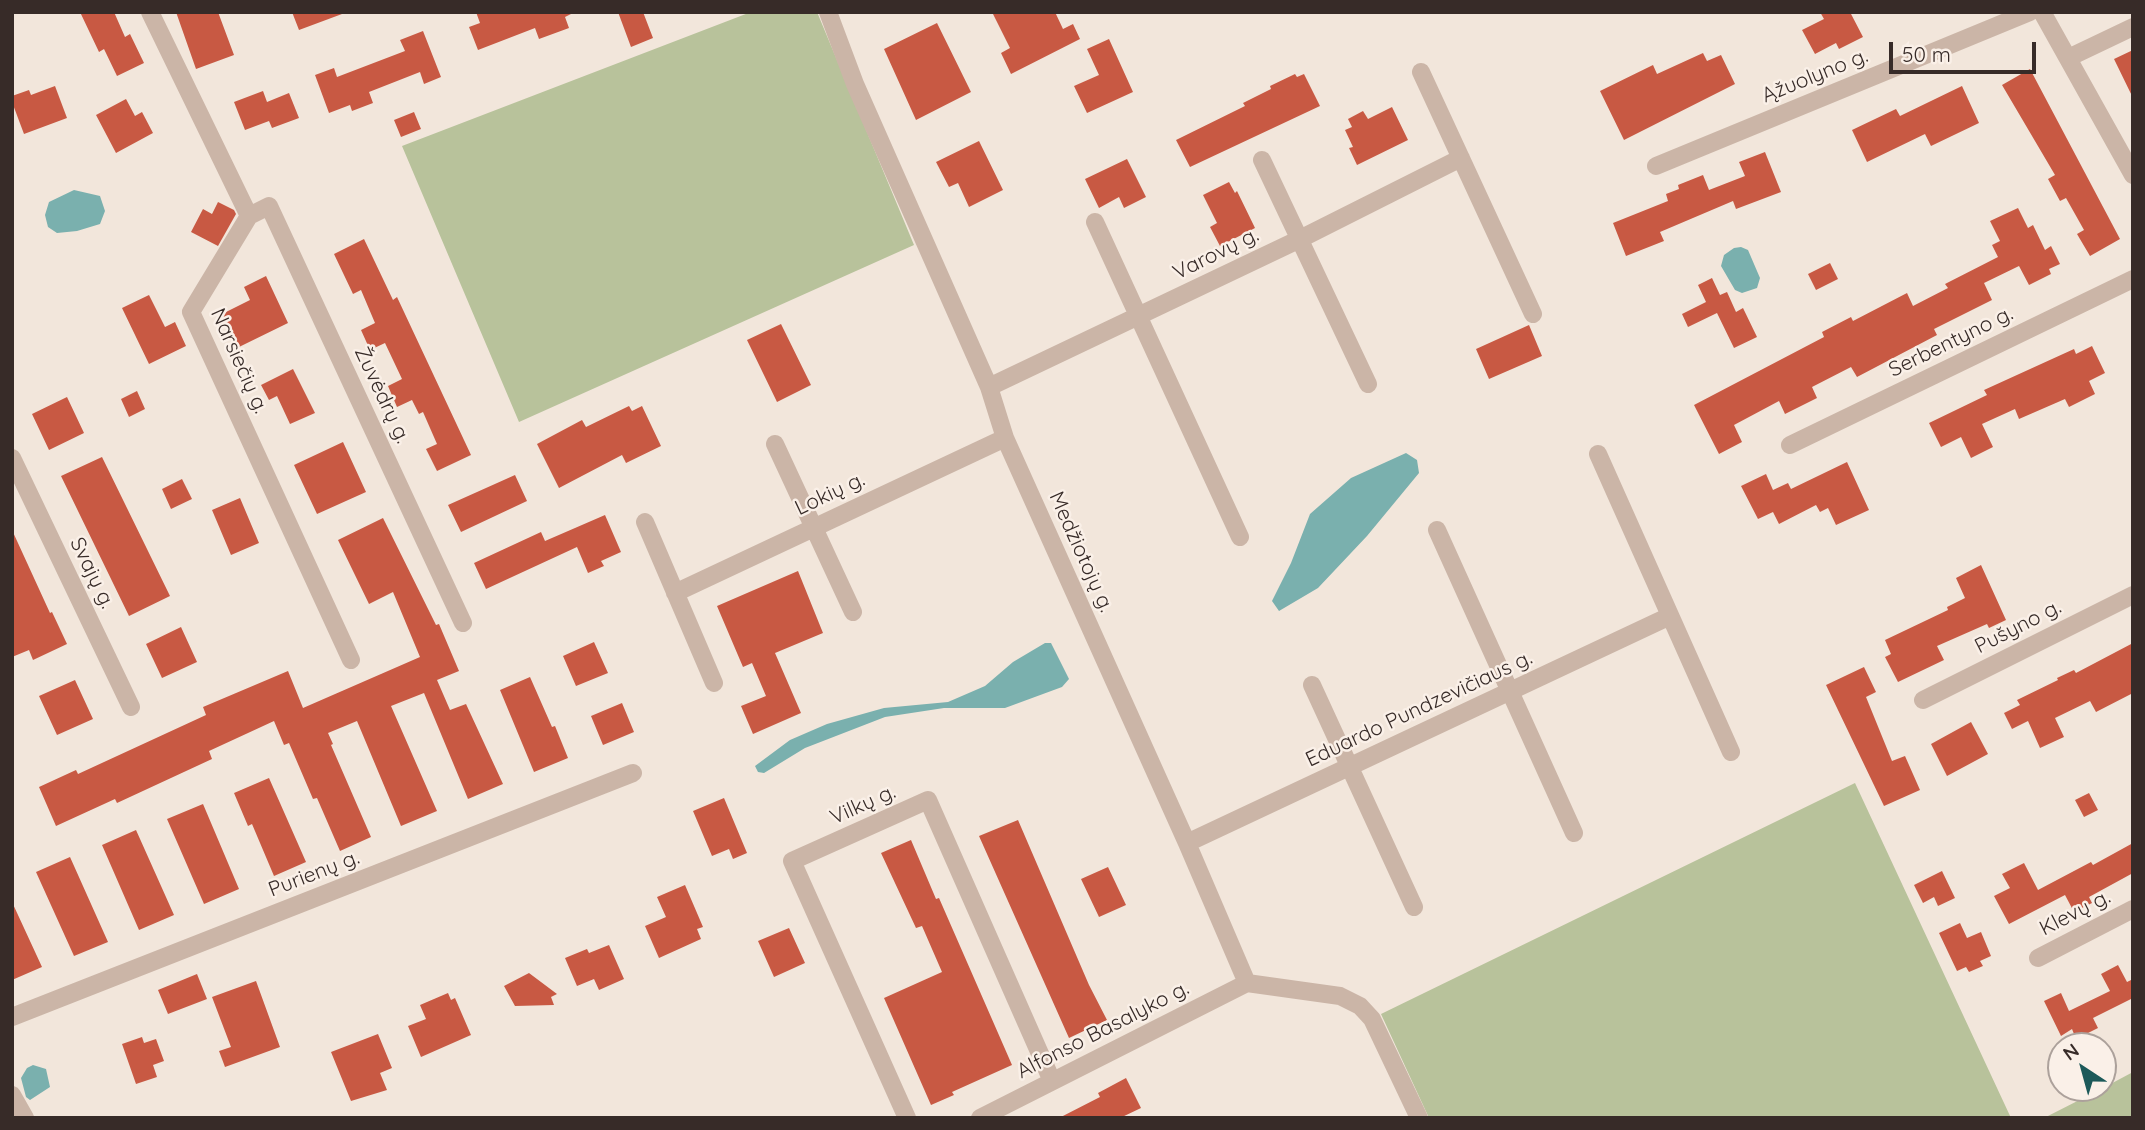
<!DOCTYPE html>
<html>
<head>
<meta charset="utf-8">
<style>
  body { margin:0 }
  #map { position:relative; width:2145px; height:1130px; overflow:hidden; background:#f2e6db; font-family:Quicksand,sans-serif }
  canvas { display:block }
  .frame { position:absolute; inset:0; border:14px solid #372b28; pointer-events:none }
  .north { position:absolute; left:2047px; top:1032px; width:70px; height:70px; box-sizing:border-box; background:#faf0e8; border:2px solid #aca19b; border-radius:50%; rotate:324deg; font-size:19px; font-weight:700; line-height:28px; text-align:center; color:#372b28 }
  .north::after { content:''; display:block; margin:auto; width:24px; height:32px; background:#1c5959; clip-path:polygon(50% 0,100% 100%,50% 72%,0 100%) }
  .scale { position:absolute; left:1889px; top:42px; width:147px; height:32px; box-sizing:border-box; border:4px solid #372b28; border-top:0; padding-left:9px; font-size:21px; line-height:24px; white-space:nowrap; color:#372b28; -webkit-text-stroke:5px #faf0e8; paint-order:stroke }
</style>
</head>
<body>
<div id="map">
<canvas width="2145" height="1130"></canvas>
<div class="frame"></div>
<div class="north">N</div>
<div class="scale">50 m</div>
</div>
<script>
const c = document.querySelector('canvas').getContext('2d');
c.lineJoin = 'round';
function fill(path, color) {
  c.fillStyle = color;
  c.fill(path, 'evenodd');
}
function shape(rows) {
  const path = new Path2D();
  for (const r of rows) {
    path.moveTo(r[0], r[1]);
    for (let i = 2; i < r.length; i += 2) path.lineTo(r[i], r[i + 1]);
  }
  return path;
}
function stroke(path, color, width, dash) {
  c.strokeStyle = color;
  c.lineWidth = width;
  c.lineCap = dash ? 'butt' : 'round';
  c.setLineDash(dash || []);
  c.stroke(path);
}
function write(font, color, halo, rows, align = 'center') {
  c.font = font + ' Quicksand,sans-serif';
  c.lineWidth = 5;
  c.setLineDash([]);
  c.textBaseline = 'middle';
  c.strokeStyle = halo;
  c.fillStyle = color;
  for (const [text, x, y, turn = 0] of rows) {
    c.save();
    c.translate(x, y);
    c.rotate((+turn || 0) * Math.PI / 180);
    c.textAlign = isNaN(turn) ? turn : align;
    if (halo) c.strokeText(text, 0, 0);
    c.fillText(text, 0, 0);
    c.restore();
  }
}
fill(shape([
  [751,12,817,12,914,245,519,422,402,146],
  [1855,783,2011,1118,1429,1118,1381,1014],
  [2133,1072,2133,1118,2044,1118,2103,1088]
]), '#b8c29b');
fill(shape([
  [74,190,100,196,105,211,100,224,77,231,57,233,48,227,45,215,49,202],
  [1741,247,1748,250,1760,278,1757,288,1742,293,1735,290,1721,266,1724,255,1734,248],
  [1406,453,1417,460,1419,473,1367,536,1318,588,1279,611,1272,601,1291,563,1310,514,1351,478],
  [1045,643,1051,643,1069,679,1062,687,1005,708,944,708,885,717,805,748,764,773,758,772,755,766,790,740,827,724,884,708,948,702,985,686,1013,662],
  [33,1065,46,1069,50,1087,30,1100,26,1097,21,1078,27,1068]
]), '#7ab0ae');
fill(shape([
  [80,12,114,12,125,37,130,34,144,63,117,76,104,49,99,52],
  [176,12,218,12,234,55,196,69],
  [292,12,341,12,342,14,299,30],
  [476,12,573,12,573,13,565,17,569,28,539,39,535,28,478,50,469,27,480,23],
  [618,12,643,12,653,38,631,47],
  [992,12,1055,12,1063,29,1073,24,1080,39,1011,74,1001,53,1010,48],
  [1820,12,1850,12,1863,37,1839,49,1836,43,1815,54,1802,30,1824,19],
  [937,23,971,92,916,120,884,49],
  [423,31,441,77,424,84,420,72,369,92,373,103,352,111,350,105,329,113,315,75,334,68,337,77,405,51,400,40],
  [1109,39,1133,92,1087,113,1074,86,1099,75,1087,49],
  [2133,50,2133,98,2114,59],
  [1703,53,1707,61,1721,55,1735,84,1624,140,1600,91,1653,65,1657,74],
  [2030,69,2120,239,2090,256,2077,234,2084,230,2066,198,2060,201,2048,179,2055,175,2002,85],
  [1295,74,1297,77,1304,74,1320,106,1190,167,1176,140,1245,106,1243,103,1271,89,1270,86],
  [55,86,67,118,24,134,12,102,12,96,29,90,31,95],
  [1962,86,1979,123,1931,146,1925,134,1867,162,1852,130,1896,109,1900,116],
  [263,91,267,102,289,93,299,118,272,128,269,121,245,130,234,102],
  [126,99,135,116,142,112,153,133,116,153,96,115],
  [1392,107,1408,140,1357,165,1349,148,1353,147,1345,130,1352,127,1348,119,1363,111,1368,119],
  [414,112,421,129,401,137,394,120],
  [979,141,1003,190,969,207,958,183,949,187,936,162],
  [1765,152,1781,192,1736,209,1733,201,1660,232,1664,241,1626,256,1613,223,1668,201,1666,194,1679,189,1678,185,1703,175,1709,190,1745,176,1739,162],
  [1127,159,1146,197,1124,208,1119,197,1099,208,1085,179],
  [1229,182,1235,193,1237,191,1255,228,1220,246,1210,227,1217,223,1203,195],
  [218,202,234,210,236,214,218,246,191,232,203,209,212,214],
  [2018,208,2028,228,2033,225,2045,250,2051,246,2060,264,2049,269,2051,274,2029,285,2019,266,1984,283,1992,300,1934,329,1937,335,1857,377,1851,367,1812,387,1817,398,1785,414,1779,401,1734,425,1742,442,1719,454,1694,405,1824,337,1822,332,1851,317,1853,321,1907,293,1913,306,1948,288,1945,284,1998,257,1992,245,2000,241,1990,221],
  [364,239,393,300,397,297,471,455,437,471,426,449,437,444,423,412,419,414,412,400,397,407,388,386,402,379,385,343,370,350,361,330,375,323,361,290,353,294,334,254],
  [1830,263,1838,279,1816,290,1808,274],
  [266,276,288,323,239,347,222,314,250,300,244,287],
  [1712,278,1720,295,1727,292,1736,312,1743,308,1757,337,1734,348,1717,313,1688,327,1682,314,1706,302,1698,285],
  [149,295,165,327,175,322,186,346,149,364,122,308],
  [781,324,811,385,777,402,747,340],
  [1529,325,1542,356,1489,379,1476,349],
  [2092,346,2105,373,2089,381,2095,394,2069,407,2065,399,2019,419,2015,409,1982,424,1993,447,1971,458,1961,437,1941,447,1929,423,1987,395,1984,390,2074,349,2076,354],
  [293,369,315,413,290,424,277,396,269,400,261,385],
  [137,391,145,409,129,417,121,399],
  [67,397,84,433,49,450,32,414],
  [629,406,632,411,642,406,661,446,626,463,622,455,559,488,537,444,582,420,586,427],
  [343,442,366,492,317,514,294,465],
  [102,457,170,596,129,616,61,476],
  [1847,462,1869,510,1836,525,1828,508,1820,512,1816,505,1779,524,1773,512,1758,519,1741,486,1766,474,1773,490,1788,483,1791,489],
  [515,475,527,501,461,532,448,505],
  [182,479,192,499,171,509,162,489],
  [240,498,259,543,231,555,212,510],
  [605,515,621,552,601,561,604,566,588,573,577,547,486,589,474,563,541,532,545,541],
  [383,518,436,625,439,624,459,671,437,680,450,710,466,704,503,784,468,799,424,693,391,706,437,811,401,826,357,721,328,733,333,744,331,745,371,837,340,851,317,798,313,799,289,743,284,745,274,721,209,751,212,759,117,803,115,799,56,826,39,787,76,770,78,774,206,715,203,707,288,671,303,708,420,657,393,592,369,604,338,540],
  [12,530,50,613,52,612,67,644,33,660,29,650,12,657],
  [1981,565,2006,620,1989,628,1987,624,1937,646,1944,660,1898,682,1885,657,1891,654,1885,640,1948,610,1947,607,1965,598,1956,578],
  [798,571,823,633,775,653,801,713,753,734,741,706,766,696,752,663,743,667,717,606],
  [181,627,197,662,162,678,146,644],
  [594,642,608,673,576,686,563,656],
  [2133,643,2133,693,2096,712,2090,701,2055,718,2064,737,2040,748,2028,721,2012,729,2004,713,2020,705,2017,700,2058,680,2057,678,2074,670,2076,673],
  [1864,667,1876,692,1866,697,1892,761,1905,756,1920,790,1884,806,1826,685],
  [530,677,552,727,555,726,568,758,534,772,500,690],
  [75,680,93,719,57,735,39,696],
  [622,703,634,732,603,745,591,716],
  [1971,722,1988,754,1947,776,1931,744],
  [269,778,306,862,274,876,252,824,248,826,234,793],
  [2089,793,2098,810,2084,817,2075,800],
  [724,798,747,853,733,859,729,849,712,856,693,811],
  [203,804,239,889,204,904,167,819],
  [1018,820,1089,985,1107,1020,1069,1038,979,836],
  [136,830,174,915,139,930,102,845],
  [911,840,936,899,939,898,1012,1065,952,1092,954,1095,931,1105,884,998,942,972,922,926,916,928,881,853],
  [2133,843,2133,873,2089,897,2092,903,2074,912,2065,895,2009,924,1994,896,2010,888,2002,874,2024,863,2038,890,2091,862,2093,865],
  [70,857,108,942,74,956,36,872],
  [1108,867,1126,905,1099,917,1081,879],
  [1942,871,1955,898,1938,906,1934,897,1923,903,1914,885],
  [685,885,703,927,697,929,701,939,659,958,645,926,666,917,657,897],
  [12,902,42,967,12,980],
  [1960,923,1967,938,1981,932,1991,956,1980,961,1983,966,1969,972,1966,967,1957,971,1939,933],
  [789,928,805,963,774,977,758,941],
  [609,945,624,979,599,990,594,979,577,986,565,958,587,949,589,953],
  [2118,965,2127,982,2133,979,2133,998,2093,1018,2098,1028,2076,1039,2072,1029,2061,1036,2044,1001,2061,993,2069,1011,2110,991,2101,974],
  [529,973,557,994,551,997,554,1005,515,1006,504,986],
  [197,974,207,999,168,1014,158,990],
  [256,981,280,1047,225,1067,219,1051,231,1047,212,997],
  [448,993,451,1000,455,998,471,1035,421,1057,408,1026,426,1019,420,1005],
  [378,1034,392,1068,380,1073,387,1090,351,1101,331,1052],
  [142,1037,144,1043,156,1039,164,1061,153,1065,157,1077,136,1084,122,1044],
  [1126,1078,1141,1108,1120,1118,1059,1118,1100,1097,1098,1093]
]), '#c85943');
stroke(shape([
  [150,12,249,216,191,312,351,660],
  [828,12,855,84,989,387,1005,438,1187,843,1247,983,1340,996,1360,1006,1372,1019,1419,1118],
  [2042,12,2133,175],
  [2068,58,2133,27],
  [1421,72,1533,314],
  [1262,160,1368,384],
  [1656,166,2030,12],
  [249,216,269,206,463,623],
  [1095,222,1240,537],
  [989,387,1300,239,1461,158],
  [775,444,853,612],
  [1790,445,2133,279],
  [1598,454,1731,752],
  [12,458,131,707],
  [645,522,714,683],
  [1437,530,1574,833],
  [675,593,1005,438],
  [1312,685,1414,907],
  [1923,700,2133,595],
  [1187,843,1670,616],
  [2038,958,2133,909],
  [12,1017,633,773],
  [12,1095,25,1118],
  [907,1118,792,861,928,800,1052,1081],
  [980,1118,1247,983]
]), '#cbb5a7', 18);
write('21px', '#372b28', '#faf0e8', [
  ["Ąžuolyno g.",1815,76,-22],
  ["Varovų g.",1216,254,-26],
  ["Serbentyno g.",1951,342,-26],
  ["Narsiečių g.",239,361,66],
  ["Žuvėdrų g.",382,395,65],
  ["Lokių g.",830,494,-25],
  ["Medžiotojų g.",1081,552,66],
  ["Svajų g.",92,573,64],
  ["Pušyno g.",2018,627,-27],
  ["Eduardo Pundzevičiaus g.",1419,709,-25],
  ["Vilkų g.",863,805,-24],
  ["Purienų g.",314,874,-21],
  ["Klevų g.",2075,913,-27],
  ["Alfonso Basalyko g.",1103,1030,-27]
]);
</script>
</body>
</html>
